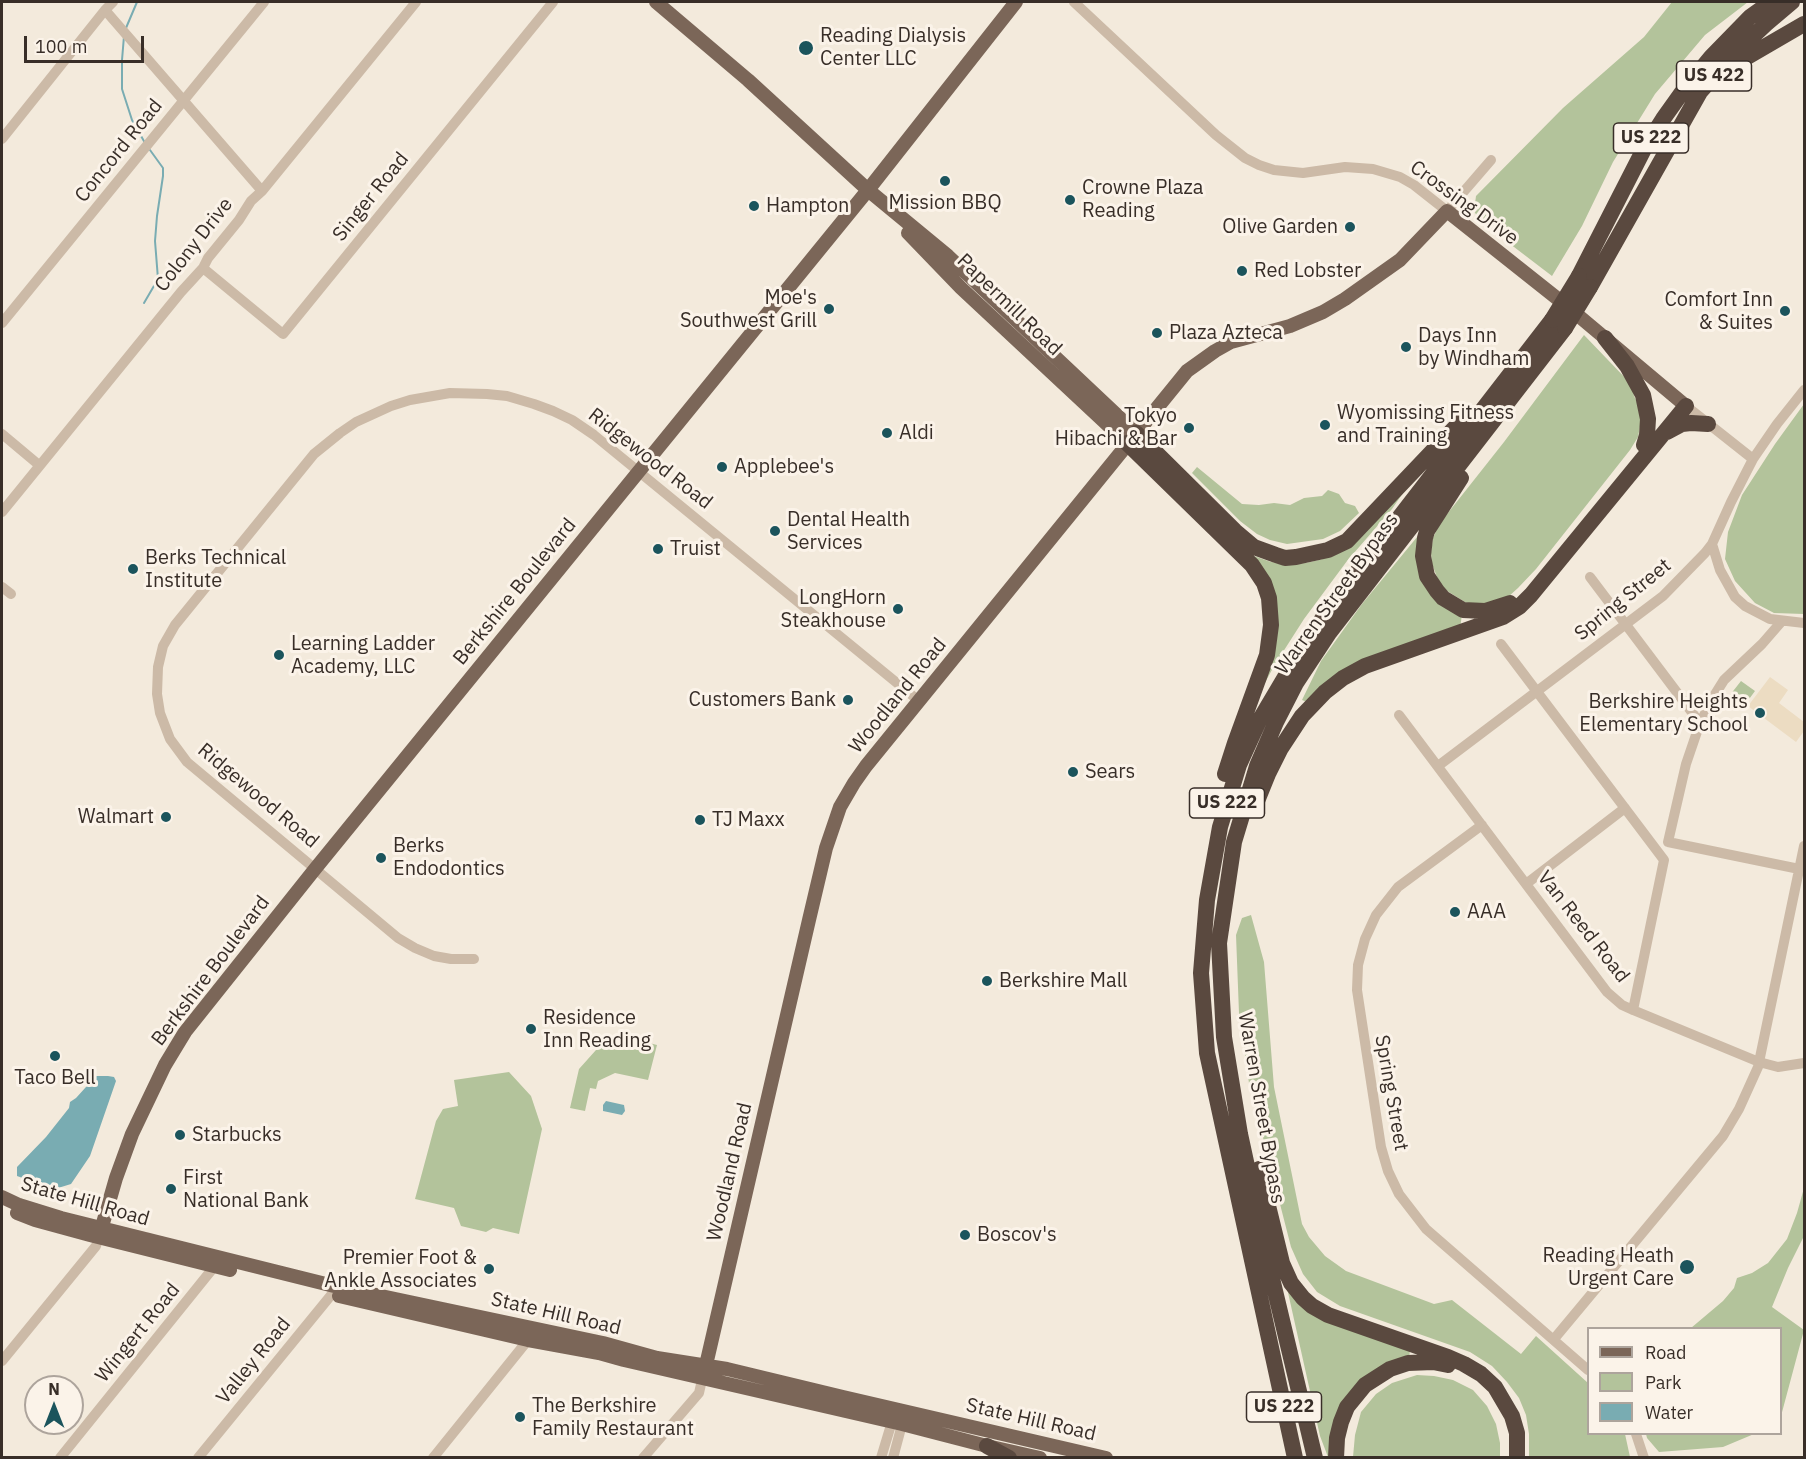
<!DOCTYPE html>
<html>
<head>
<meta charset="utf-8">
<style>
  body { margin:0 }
  #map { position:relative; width:1806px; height:1459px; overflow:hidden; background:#f3eadc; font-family:"IBM Plex Sans",sans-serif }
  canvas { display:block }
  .frame { position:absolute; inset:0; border:3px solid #382e28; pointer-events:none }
  .legend { position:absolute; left:1587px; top:1327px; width:195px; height:108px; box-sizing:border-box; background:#fbf3e9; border:2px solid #ada49c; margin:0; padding:8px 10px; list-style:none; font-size:18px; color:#382e28 }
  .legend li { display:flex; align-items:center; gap:12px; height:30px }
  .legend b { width:30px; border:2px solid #ada49c }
  .north { position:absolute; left:24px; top:1375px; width:60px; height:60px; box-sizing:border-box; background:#fbf3e9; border:2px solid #ada49c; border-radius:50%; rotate:0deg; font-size:16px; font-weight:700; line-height:24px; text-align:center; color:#382e28 }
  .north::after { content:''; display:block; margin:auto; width:21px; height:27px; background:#1b545c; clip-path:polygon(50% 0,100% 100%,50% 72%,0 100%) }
  .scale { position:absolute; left:24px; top:36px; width:120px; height:27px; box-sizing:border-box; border:3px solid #382e28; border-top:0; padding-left:8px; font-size:18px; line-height:21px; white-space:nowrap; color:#382e28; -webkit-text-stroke:4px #fbf3e9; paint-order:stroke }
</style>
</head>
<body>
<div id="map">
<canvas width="1806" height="1459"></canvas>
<div class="frame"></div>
<ul class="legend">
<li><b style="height:8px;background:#7b6658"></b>Road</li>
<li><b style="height:16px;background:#b3c39b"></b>Park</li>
<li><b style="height:16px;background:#79acb2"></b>Water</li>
</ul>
<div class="north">N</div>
<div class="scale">100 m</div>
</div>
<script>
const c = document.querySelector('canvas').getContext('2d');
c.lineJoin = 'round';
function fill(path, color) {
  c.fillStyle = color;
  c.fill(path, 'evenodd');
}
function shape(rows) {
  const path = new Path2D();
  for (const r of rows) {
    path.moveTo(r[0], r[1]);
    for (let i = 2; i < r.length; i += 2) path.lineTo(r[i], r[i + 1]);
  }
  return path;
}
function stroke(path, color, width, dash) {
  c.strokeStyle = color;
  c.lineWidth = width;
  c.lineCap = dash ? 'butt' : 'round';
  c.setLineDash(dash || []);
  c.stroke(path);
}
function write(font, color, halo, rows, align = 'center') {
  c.font = font + ' "IBM Plex Sans",sans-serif';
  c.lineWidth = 6;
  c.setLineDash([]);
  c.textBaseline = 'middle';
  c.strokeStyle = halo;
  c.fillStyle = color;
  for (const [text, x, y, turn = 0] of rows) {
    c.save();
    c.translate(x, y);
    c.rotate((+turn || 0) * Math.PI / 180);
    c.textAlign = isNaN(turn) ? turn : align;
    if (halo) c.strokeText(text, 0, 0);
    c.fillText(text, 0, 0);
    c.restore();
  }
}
fill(shape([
  [1672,2,1748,2,1705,35,1655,94,1613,162,1582,226,1552,276,1480,221,1474,211,1476,196,1563,108,1644,37],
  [1584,335,1632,385,1634,396,1639,406,1641,421,1638,437,1630,450,1536,569,1518,588,1508,597,1479,605,1465,602,1444,589,1437,577,1432,564,1431,553,1433,538,1440,523,1504,442],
  [1804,404,1804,614,1774,613,1755,603,1735,581,1725,559,1728,532,1742,495,1775,444],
  [1197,467,1242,504,1259,505,1274,503,1290,505,1304,498,1322,496,1328,490,1339,494,1345,503,1355,506,1359,513,1340,531,1323,539,1287,544,1270,540,1257,534,1240,521,1192,473],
  [1412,480,1392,509,1347,561,1304,619,1274,666,1252,707,1275,647,1254,556,1271,562,1288,564,1306,563,1323,559],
  [1422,531,1418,562,1462,614,1460,629,1420,642,1309,703,1302,700,1321,661,1362,604],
  [1741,681,1755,691,1744,706,1730,695],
  [1251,915,1264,962,1274,1087,1302,1224,1309,1237,1325,1256,1346,1271,1434,1304,1452,1300,1521,1354,1536,1336,1588,1383,1588,1434,1625,1434,1630,1457,1529,1457,1529,1434,1526,1415,1519,1398,1507,1382,1492,1366,1470,1352,1340,1306,1317,1292,1303,1274,1291,1247,1249,1083,1239,1013,1236,935,1242,918],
  [622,1040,637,1040,657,1045,648,1080,615,1073,598,1081,596,1089,590,1088,585,1111,570,1108,579,1069,596,1050],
  [509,1072,531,1096,542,1129,519,1234,493,1228,486,1232,461,1226,454,1208,415,1199,436,1121,443,1109,458,1106,454,1080],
  [1804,1188,1804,1236,1788,1268,1772,1307,1804,1330,1781,1416,1780,1328,1691,1328,1723,1301,1734,1288,1737,1278,1752,1273,1768,1263,1787,1239,1797,1213],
  [1287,1288,1410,1350,1409,1359,1365,1380,1332,1457,1328,1457,1320,1436],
  [1417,1375,1434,1376,1453,1380,1473,1390,1487,1406,1496,1424,1500,1443,1500,1457,1353,1457,1355,1435,1361,1412,1376,1394,1392,1383],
  [1646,1434,1754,1434,1723,1447,1659,1452,1647,1438]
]), '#b3c39b');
fill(shape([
  [1770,677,1788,690,1779,703,1804,722,1804,731,1796,742,1748,706]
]), '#ecdcc2');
fill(shape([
  [96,1076,108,1076,114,1077,116,1081,90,1156,71,1184,58,1188,45,1186,17,1176,17,1167,46,1137,69,1108,70,1102,76,1098],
  [606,1101,624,1105,625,1111,622,1115,603,1111,603,1105]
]), '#79acb2');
stroke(shape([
  [126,28,137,2],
  [124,36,122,60,122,89,132,120,145,143],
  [144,303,158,279,155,241,157,216,163,176,163,168,150,150]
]), '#79acb2', 2);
stroke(shape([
  [1074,2,1216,135,1245,158,1259,165,1274,170,1303,173,1345,167,1373,169,1400,177,1414,185,1447,211,1491,160],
  [105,10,262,191],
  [2,139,105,10,113,2],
  [203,268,283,334,553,2],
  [2,323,264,2],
  [1686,406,1753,459],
  [2,434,39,465],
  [2,512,181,292,203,268,208,258,239,220,251,201,262,191,416,2],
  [1712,544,1720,570,1735,597,1745,606,1770,619,1804,623],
  [1590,577,1700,723],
  [2,587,11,594],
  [1782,621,1762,644,1724,680,1714,696,1700,723,1686,764,1668,842,1804,870],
  [1501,644,1664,860,1633,1010],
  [1399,715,1607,992,1622,1005,1633,1010,1759,1062,1778,1067,1804,1063],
  [1438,766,1663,596,1705,553,1712,544,1731,502,1753,459,1777,424,1804,390],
  [1482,825,1398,887,1376,915,1365,939,1358,965,1357,990,1381,1147,1388,1171,1399,1194,1426,1229,1588,1370],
  [1526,884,1625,808],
  [474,959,451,959,434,956,415,948,398,938,187,762,170,739,160,713,157,694,158,667,163,646,175,625,314,454,340,433,356,422,391,406,410,400,450,393,487,394,507,396,534,404,553,411,572,420,594,435,919,701],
  [1554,1339,1723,1136,1739,1109,1758,1067,1804,846],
  [2,1361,96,1246,99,1237],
  [1636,1434,1644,1458],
  [60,1458,218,1262],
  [198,1458,332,1294,334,1286],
  [433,1458,528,1340,530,1334],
  [643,1458,699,1393,704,1371],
  [881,1458,894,1415],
  [893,1458,904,1417]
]), '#ccbaa7', 10);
stroke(shape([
  [656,2,748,80,868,190,948,256,1136,433],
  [908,233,961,288,1127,443],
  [2,1197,19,1205,61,1218,334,1286,603,1343,657,1358,727,1369,843,1397,1106,1458],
  [17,1213,35,1220,90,1235,230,1270],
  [99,1237,116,1178,132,1134,165,1065,185,1032,315,869,868,190,1016,2],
  [339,1296,528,1340,599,1353,624,1360,902,1424,987,1446,1040,1458],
  [706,1365,809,920,826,848,840,807,854,783,866,766,1187,371,1215,351,1231,342,1290,326,1323,312,1345,299,1400,260,1447,211,1568,307,1686,406]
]), '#7b6658', 14);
stroke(shape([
  [1735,64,1804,24],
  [1579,276,1644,149,1663,119,1683,91,1711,57,1750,17,1771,2],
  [1590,287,1700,92,1731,57,1766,24,1792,2],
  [1605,338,1627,366,1643,395,1648,419,1647,435,1644,445],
  [1667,432,1682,424,1691,423,1708,424],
  [1136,433,1235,531,1254,547,1276,555,1285,558,1296,557,1328,550,1347,541,1465,417],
  [1127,443,1252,565,1264,583,1269,598,1271,625,1267,655,1235,743,1225,774],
  [1461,478,1427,531,1425,538,1423,556,1427,576,1437,591,1443,598,1463,610,1485,611,1510,603],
  [1255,806,1268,774,1281,748,1302,716,1325,692,1343,678,1365,666,1503,617,1519,607,1531,595,1686,406],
  [1259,1169,1282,1263,1291,1283,1303,1298,1312,1306,1328,1315,1448,1357,1464,1364,1481,1374,1495,1387,1512,1416,1517,1433,1517,1458],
  [987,1446,1009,1458],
  [1295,1458,1207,1053,1201,973,1207,900,1220,827,1239,765,1259,721,1304,645,1334,602,1552,320],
  [1315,1458,1265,1249,1240,1134,1224,1037,1219,943,1234,842,1257,766,1276,722,1296,683,1329,633,1565,328],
  [1336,1458,1337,1438,1341,1422,1347,1407,1365,1385,1390,1369,1408,1363,1433,1362,1448,1365]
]), '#5a493f', 16);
stroke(shape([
  [1552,320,1579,276],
  [1565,328,1590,287]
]), '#5a493f', 16);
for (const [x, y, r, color] of [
  [806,48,8,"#1b545c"],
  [945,181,6,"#1b545c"],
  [1070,200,6,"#1b545c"],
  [754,206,6,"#1b545c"],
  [1350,227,6,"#1b545c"],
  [1242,271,6,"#1b545c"],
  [829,309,6,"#1b545c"],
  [1785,311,6,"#1b545c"],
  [1157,333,6,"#1b545c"],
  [1406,347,6,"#1b545c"],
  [1325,425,6,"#1b545c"],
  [1189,428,6,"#1b545c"],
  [887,433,6,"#1b545c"],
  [722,467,6,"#1b545c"],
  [775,531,6,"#1b545c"],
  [658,549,6,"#1b545c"],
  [133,569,6,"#1b545c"],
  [898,609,6,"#1b545c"],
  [279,655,6,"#1b545c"],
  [848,700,6,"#1b545c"],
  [1760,713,6,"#1b545c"],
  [1073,772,6,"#1b545c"],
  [166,817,6,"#1b545c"],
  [700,820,6,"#1b545c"],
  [381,858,6,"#1b545c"],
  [1455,912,6,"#1b545c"],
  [987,981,6,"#1b545c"],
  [531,1029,6,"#1b545c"],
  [55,1056,6,"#1b545c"],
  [180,1135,6,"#1b545c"],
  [171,1189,6,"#1b545c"],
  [965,1235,6,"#1b545c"],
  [1687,1267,8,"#1b545c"],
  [489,1269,6,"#1b545c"],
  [520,1417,6,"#1b545c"]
]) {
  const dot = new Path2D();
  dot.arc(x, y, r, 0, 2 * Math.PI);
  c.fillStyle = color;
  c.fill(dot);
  stroke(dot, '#fbf3e9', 2);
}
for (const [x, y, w] of [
  [1714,76,75],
  [1651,138,75],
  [1227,803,75],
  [1284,1407,75]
]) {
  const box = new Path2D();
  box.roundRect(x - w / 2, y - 15, w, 30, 4.5);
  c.fillStyle = '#fbf3e9';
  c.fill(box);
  stroke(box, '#382e28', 1.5);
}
write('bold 18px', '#382e28', null, [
  ["US 422",1714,76],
  ["US 222",1651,138],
  ["US 222",1227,803],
  ["US 222",1284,1407]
]);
write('20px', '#382e28', '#fbf3e9', [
  ["Reading Dialysis",820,36],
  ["Center LLC",820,59],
  ["Crowne Plaza",1082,188],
  ["Reading",1082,211],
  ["Mission BBQ",945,203,"center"],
  ["Hampton",766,206],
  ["Olive Garden",1338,227,"right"],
  ["Red Lobster",1254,271],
  ["Moe's",817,298,"right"],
  ["Southwest Grill",817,321,"right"],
  ["Comfort Inn",1773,300,"right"],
  ["& Suites",1773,323,"right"],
  ["Plaza Azteca",1169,333],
  ["Days Inn",1418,336],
  ["by Windham",1418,359],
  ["Wyomissing Fitness",1337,413],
  ["and Training",1337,436],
  ["Tokyo",1177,416,"right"],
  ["Hibachi & Bar",1177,439,"right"],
  ["Aldi",899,433],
  ["Applebee's",734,467],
  ["Dental Health",787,520],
  ["Services",787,543],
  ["Truist",670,549],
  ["Berks Technical",145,558],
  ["Institute",145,581],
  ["LongHorn",886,598,"right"],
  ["Steakhouse",886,621,"right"],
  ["Learning Ladder",291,644],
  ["Academy, LLC",291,667],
  ["Customers Bank",836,700,"right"],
  ["Berkshire Heights",1748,702,"right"],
  ["Elementary School",1748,725,"right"],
  ["Sears",1085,772],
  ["Walmart",154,817,"right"],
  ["TJ Maxx",712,820],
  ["Berks",393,846],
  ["Endodontics",393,869],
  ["AAA",1467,912],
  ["Berkshire Mall",999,981],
  ["Residence",543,1018],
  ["Inn Reading",543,1041],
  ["Taco Bell",55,1078,"center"],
  ["Starbucks",192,1135],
  ["First",183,1178],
  ["National Bank",183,1201],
  ["Boscov's",977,1235],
  ["Reading Heath",1674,1256,"right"],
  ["Urgent Care",1674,1279,"right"],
  ["Premier Foot &",477,1258,"right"],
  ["Ankle Associates",477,1281,"right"],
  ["The Berkshire",532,1406],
  ["Family Restaurant",532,1429]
], 'left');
write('20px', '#382e28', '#fbf3e9', [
  ["Concord Road",119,151,-51],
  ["Singer Road",371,197,-51],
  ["Crossing Drive",1464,203,36],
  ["Colony Drive",194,245,-52],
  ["Papermill Road",1009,305,44],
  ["Ridgewood Road",650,459,38],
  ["Berkshire Boulevard",515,592,-51],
  ["Warren Street Bypass",1337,594,-54],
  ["Spring Street",1623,600,-39],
  ["Woodland Road",898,696,-51],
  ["Ridgewood Road",258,796,40],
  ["Van Reed Road",1583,927,52],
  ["Berkshire Boulevard",211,971,-53],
  ["Spring Street",1391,1093,80],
  ["Warren Street Bypass",1261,1108,80],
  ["Woodland Road",730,1172,-77],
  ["State Hill Road",85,1202,16],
  ["State Hill Road",556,1314,13],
  ["Wingert Road",138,1333,-51],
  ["Valley Road",254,1361,-51],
  ["State Hill Road",1031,1420,13]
]);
</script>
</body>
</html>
